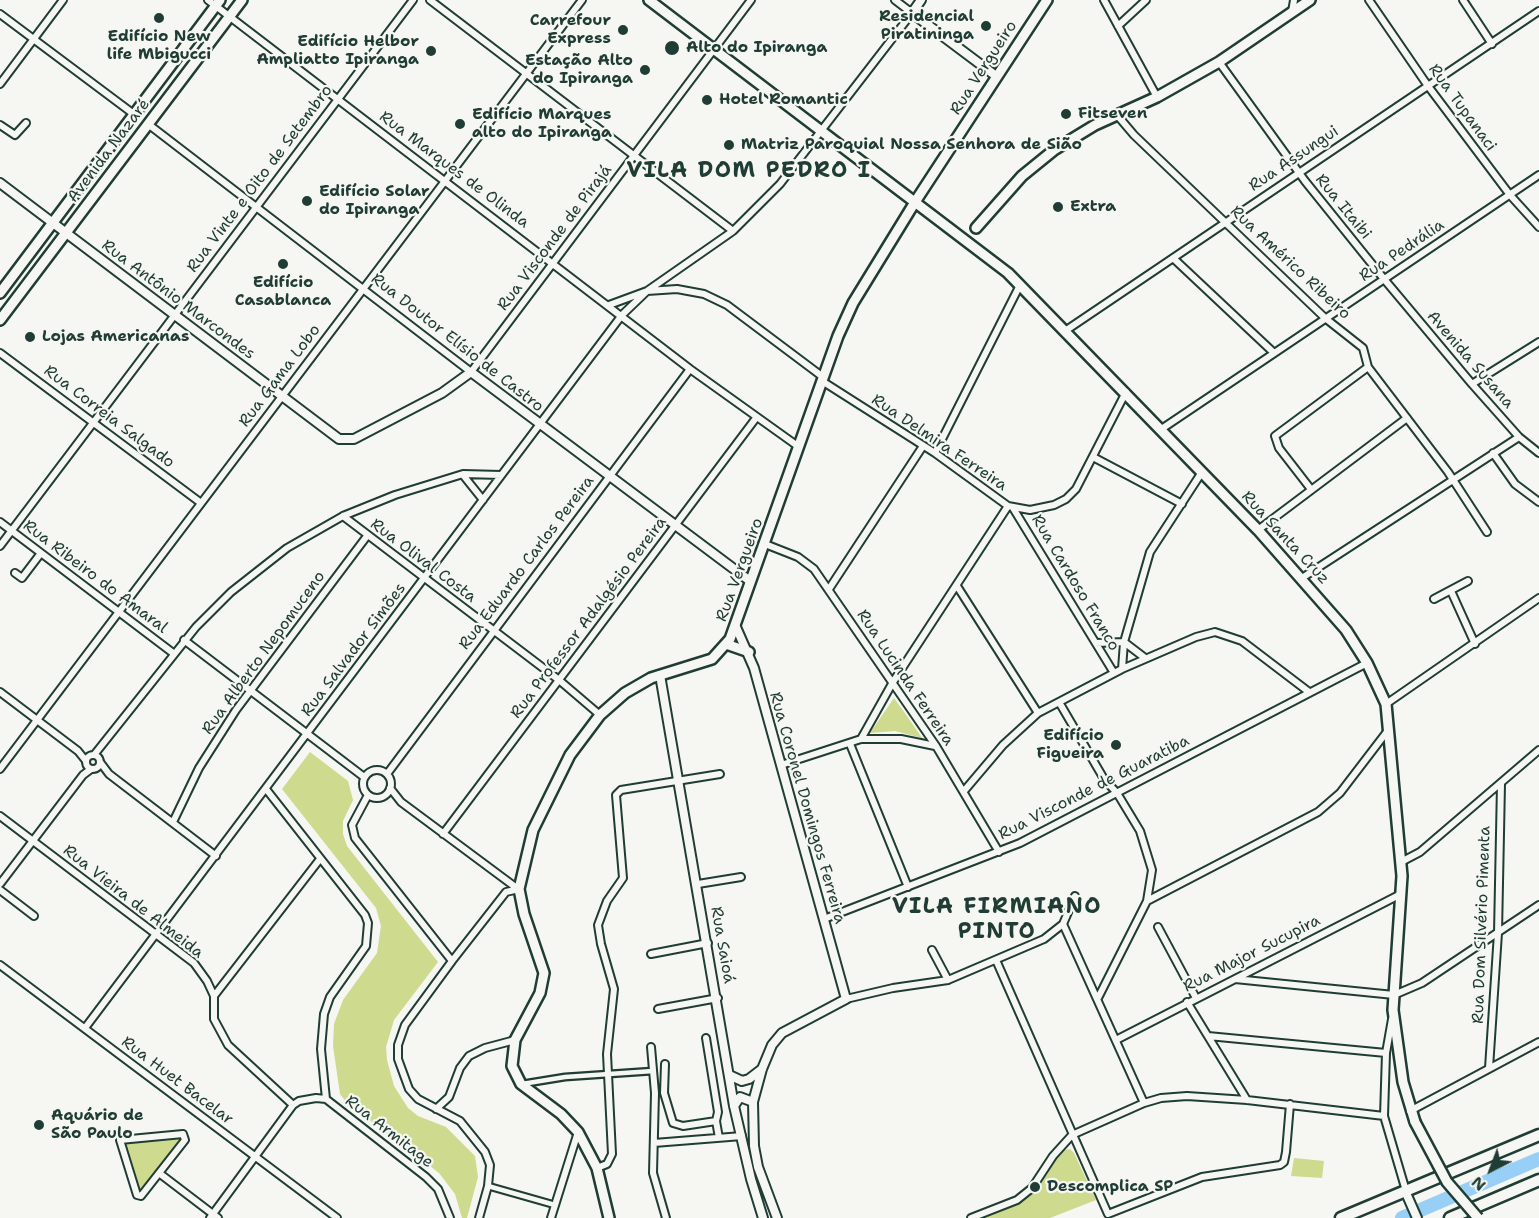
<!DOCTYPE html>
<html>
<head>
<meta charset="utf-8">
<style>
  body { margin:0 }
  #map { position:relative; width:1539px; height:1218px; overflow:hidden; background:#f6f6f2; font-family:"Shantell Sans",sans-serif }
  canvas { display:block }
  .north { position:absolute; left:1461px; top:1140px; width:60px; height:60px; -webkit-text-stroke:4px #f6f6f2; paint-order:stroke; rotate:222deg; font-size:16px; font-weight:700; line-height:24px; text-align:center; color:#1f3d34 }
  .north::after { content:''; display:block; margin:auto; width:21px; height:27px; background:#1f3d34; clip-path:polygon(50% 0,100% 100%,50% 72%,0 100%) }
</style>
</head>
<body>
<div id="map">
<canvas width="1539" height="1218"></canvas>
<div class="north">N</div>
</div>
<script>
const c = document.querySelector('canvas').getContext('2d');
c.lineJoin = 'round';
function fill(path, color) {
  c.fillStyle = color;
  c.fill(path, 'evenodd');
}
function shape(rows) {
  const path = new Path2D();
  for (const r of rows) {
    if (r.length === 3) {
      path.moveTo(r[0] + r[2], r[1]);
      path.arc(r[0], r[1], r[2], 0, 2 * Math.PI);
      continue;
    }
    path.moveTo(r[0], r[1]);
    for (let i = 2; i < r.length; i += 2) path.lineTo(r[i], r[i + 1]);
  }
  return path;
}
function stroke(path, color, width, dash) {
  c.strokeStyle = color;
  c.lineWidth = width;
  c.lineCap = dash ? 'butt' : 'round';
  c.setLineDash(dash || []);
  c.stroke(path);
}
function write(font, color, halo, rows, align = 'center') {
  c.font = font + ' "Shantell Sans",sans-serif';
  c.lineWidth = 4.5;
  c.setLineDash([]);
  c.textBaseline = 'middle';
  c.strokeStyle = halo;
  c.fillStyle = color;
  for (const [text, x, y, turn = 0] of rows) {
    c.save();
    c.translate(x, y);
    c.rotate((+turn || 0) * Math.PI / 180);
    c.textAlign = isNaN(turn) ? turn : align;
    if (halo) c.strokeText(text, 0, 0);
    c.fillText(text, 0, 0);
    c.restore();
  }
}
fill(shape([
  [894,698,907,716,922,738,895,731,870,733],
  [310,752,348,781,353,800,343,821,343,834,347,846,438,962,394,1020,386,1047,387,1060,394,1086,408,1108,418,1116,446,1127,475,1156,478,1177,467,1218,462,1218,455,1194,439,1173,347,1103,340,1094,333,1046,334,1024,343,1000,377,953,381,926,376,908,282,789],
  [183,1136,139,1194,121,1141],
  [1070,1149,1074,1153,1096,1200,1050,1218,981,1218,1030,1196,1055,1160,1064,1150],
  [1294,1158,1324,1161,1322,1178,1291,1176]
]), '#ceda8d');
stroke(shape([
  [1402,1218,1539,1159]
]), '#97cff6', 14);
const pedestrian = shape([
  [522,1084,565,1077,653,1071],
  [488,1186,555,1205]
]);
const minor = shape([
  [208,0,690,369,799,447],
  [430,0,733,231],
  [1104,0,1157,97],
  [1369,0,1428,86,1510,195,1539,227],
  [1463,0,1492,44],
  [1292,12,1294,0],
  [0,14,135,115],
  [1118,26,1146,0],
  [1219,62,1305,181,1384,279,1472,384,1519,437,1539,453],
  [0,84,63,0],
  [1117,115,1134,135,1325,318,1363,348,1368,367,1448,472,1487,532],
  [148,124,471,372,751,0],
  [0,125,15,135,26,123],
  [1173,258,1273,352],
  [609,305,647,291,677,289,704,294,727,305,823,377],
  [1065,331,1539,11],
  [0,353,201,503],
  [822,381,935,453,1008,506,1030,510,1054,505,1066,499,1076,489,1126,392],
  [1472,384,1539,342],
  [1160,430,1539,175],
  [935,453,1020,285],
  [1493,453,1515,484,1539,502],
  [1093,457,1182,504],
  [463,475,483,500],
  [1310,488,1279,448,1275,436,1368,367],
  [1013,508,1114,673],
  [343,516,559,680,600,715],
  [0,522,173,653],
  [1258,530,1407,418],
  [765,544,798,557,814,569,936,746,999,852],
  [0,546,413,0],
  [15,573,22,578,41,553],
  [1302,578,1519,437],
  [957,586,1038,713],
  [829,589,923,446],
  [1451,591,1475,644],
  [1434,599,1468,581],
  [184,640,364,777],
  [1096,643,1124,642,1145,658],
  [1122,669,1124,642,1150,552,1202,472],
  [0,692,78,751,86,761],
  [1059,702,1104,779,1117,793,1140,831,1152,870,1147,901,1098,998],
  [1386,704,1539,598],
  [861,739,893,682,1008,506],
  [850,744,908,887],
  [94,755,196,627,231,592,287,548,343,516,395,495,463,474,501,475],
  [93,762,7],
  [100,762,109,774,216,856],
  [781,765,861,739,901,739,935,746],
  [0,769,582,0],
  [377,784,14],
  [387,774,690,369],
  [390,788,401,802,518,889],
  [266,789,365,915,368,923,366,946,330,997,324,1014,321,1049,326,1099,426,1177,438,1189,450,1218],
  [964,791,1003,745,1038,713,1122,669,1196,637,1215,632,1242,641,1309,692],
  [368,795,352,825,355,838,452,961],
  [0,816,194,963,207,981,214,996,214,1019,228,1045,293,1105],
  [173,822,199,768,236,710,367,536],
  [443,834,756,418],
  [1401,862,1420,852,1539,750],
  [0,884,83,775,91,769],
  [698,884,741,877],
  [0,890,34,916],
  [1147,901,1318,812,1340,793,1389,729],
  [824,919,1020,843,1367,663],
  [1063,924,1144,1103],
  [1158,927,1196,998],
  [932,950,948,980],
  [651,954,708,943],
  [996,960,1108,1214,1202,1177,1280,1165,1284,1162,1286,1152,1290,1104],
  [0,965,337,1218],
  [1235,979,1394,995,1422,983,1539,905],
  [214,996,320,859],
  [846,999,893,988,948,980,1044,939,1063,924,1075,896],
  [1187,1002,1247,1100],
  [658,1009,718,998],
  [1392,1019,1386,1053,1384,1116,1406,1191],
  [85,1028,622,315,647,291,733,231,780,184,912,13,895,0],
  [1208,1036,1386,1053],
  [1116,1040,1401,894],
  [651,1047,655,1093,653,1173,666,1218],
  [665,1064,664,1093,673,1123,683,1126,716,1121,718,1112,706,1038],
  [1489,1068,1498,933,1501,784],
  [436,1109,449,1097,460,1068,469,1056,485,1048,515,1040],
  [1410,1111,1539,1042],
  [716,1121,719,1138],
  [183,1134,185,1140,141,1196,137,1195,120,1140,183,1134],
  [654,1143,742,1136],
  [597,1168,607,1164,612,1154,607,1054,614,989,601,944,598,925,607,901,623,878,616,795,621,790,720,774],
  [159,1173,218,1218],
  [210,1218,293,1105,299,1101,316,1098,326,1099],
  [479,1218,488,1186,490,1165,485,1152,460,1121,418,1099,409,1089,398,1059,398,1045,405,1025,452,961,506,892,519,889],
  [551,1218,578,1132],
  [971,1218,1017,1200,1032,1188,1053,1156,1072,1135,1144,1103,1161,1098,1187,1096,1247,1100,1384,1116]
]);
const tertiary = shape([
  [921,0,912,13,996,76],
  [0,183,339,439,354,439,442,393,471,372,750,581],
  [736,627,754,668,846,999,782,1033,772,1045,762,1069,753,1102,754,1146,758,1167,777,1218],
  [660,675,734,1106,751,1179,763,1218],
  [729,1075,742,1081,749,1079,762,1069],
  [734,1106,740,1097,753,1102],
  [1406,1193,1417,1218]
]);
const secondary = shape([
  [649,0,1008,273,1258,530,1346,630,1367,663,1386,704,1402,876,1393,1010,1403,1082,1415,1122],
  [976,228,1022,176,1054,150,1095,125,1157,97,1219,62,1310,0],
  [0,293,220,0],
  [0,320,242,0],
  [726,644,749,652],
  [609,1218,597,1168,578,1132,561,1114,521,1084,512,1066,515,1040,540,993,544,973,524,914,519,889,533,830,570,755,600,715,625,693,651,678,712,659,730,639,838,336,853,303,915,202,1047,0]
]);
const primary = shape([
  [1341,1218,1539,1135],
  [1450,1218,1539,1180]
]);
stroke(pedestrian, '#1f3d34', 9);
stroke(minor, '#1f3d34', 10);
stroke(tertiary, '#1f3d34', 12);
stroke(secondary, '#1f3d34', 14);
stroke(primary, '#1f3d34', 15);
stroke(pedestrian, '#f6f6f2', 4.5);
stroke(minor, '#f6f6f2', 6);
stroke(tertiary, '#f6f6f2', 8);
stroke(secondary, '#f6f6f2', 9);
stroke(primary, '#f6f6f2', 10);
const secondaryBridge = shape([
  [1415,1122,1447,1182,1478,1218]
]);
stroke(secondaryBridge, '#1f3d34', 14, []);
stroke(secondaryBridge, '#f6f6f2', 9);
for (const [x, y, r, color] of [
  [159,18,6,"#1f3d34"],
  [986,26,6,"#1f3d34"],
  [623,30,6,"#1f3d34"],
  [672,48,8,"#1f3d34"],
  [431,51,6,"#1f3d34"],
  [645,70,6,"#1f3d34"],
  [707,100,6,"#1f3d34"],
  [1066,114,6,"#1f3d34"],
  [460,124,6,"#1f3d34"],
  [729,145,6,"#1f3d34"],
  [307,201,6,"#1f3d34"],
  [1058,207,6,"#1f3d34"],
  [283,264,6,"#1f3d34"],
  [30,337,6,"#1f3d34"],
  [1116,745,6,"#1f3d34"],
  [39,1125,6,"#1f3d34"],
  [1035,1187,6,"#1f3d34"]
]) {
  const dot = new Path2D();
  dot.arc(x, y, r, 0, 2 * Math.PI);
  c.fillStyle = color;
  c.fill(dot);
  stroke(dot, '#f6f6f2', 2);
}
write('bold 16px', '#1f3d34', '#f6f6f2', [
  ["Residencial",974,17,"right"],
  ["Piratininga",974,35,"right"],
  ["Carrefour",611,21,"right"],
  ["Express",611,39,"right"],
  ["Edifício New",159,37,"center"],
  ["life Mbigucci",159,55,"center"],
  ["Edifício Helbor",419,42,"right"],
  ["Ampliatto Ipiranga",419,60,"right"],
  ["Alto do Ipiranga",686,48],
  ["Estação Alto",633,61,"right"],
  ["do Ipiranga",633,79,"right"],
  ["Hotel Romantic",719,100],
  ["Fitseven",1078,114],
  ["Edifício Marques",472,115],
  ["alto do Ipiranga",472,133],
  ["Matriz Paroquial Nossa Senhora de Sião",741,145],
  ["Edifício Solar",319,192],
  ["do Ipiranga",319,210],
  ["Extra",1070,207],
  ["Edifício",283,283,"center"],
  ["Casablanca",283,301,"center"],
  ["Lojas Americanas",42,337],
  ["Edifício",1104,736,"right"],
  ["Figueira",1104,754,"right"],
  ["Aquário de",51,1116],
  ["São Paulo",51,1134],
  ["Descomplica SP",1047,1187]
], 'left');
write('16px', '#1f3d34', '#f6f6f2', [
  ["Rua Vergueiro",984,68,-57],
  ["Rua Tupanaci",1462,108,54],
  ["Avenida Nazaré",109,151,-53],
  ["Rua Assungui",1294,159,-34],
  ["Rua Marques de Olinda",454,170,37],
  ["Rua Vinte e Oito de Setembro",260,179,-53],
  ["Rua Itaibi",1343,207,51],
  ["Rua Visconde de Pirajá",555,238,-53],
  ["Rua Pedrália",1402,251,-34],
  ["Rua Américo Ribeiro",1290,263,43],
  ["Rua Antônio Marcondes",178,300,37],
  ["Rua Doutor Elísio de Castro",457,343,38],
  ["Avenida Susana",1470,360,49],
  ["Rua Gama Lobo",280,376,-53],
  ["Rua Correia Salgado",109,417,37],
  ["Rua Delmira Ferreira",939,443,34],
  ["Rua Santa Cruz",1285,538,47],
  ["Rua Olival Costa",423,561,37],
  ["Rua Eduardo Carlos Pereira",527,563,-53],
  ["Rua Vergueiro",740,570,-70],
  ["Rua Ribeiro do Amaral",95,577,37],
  ["Rua Cardoso Franco",1075,583,59],
  ["Rua Professor Adalgésio Pereira",589,618,-53],
  ["Rua Salvador Simões",354,650,-53],
  ["Rua Alberto Nepomuceno",264,653,-54],
  ["Rua Lucinda Ferreira",905,678,56],
  ["Rua Visconde de Guaratiba",1094,788,-27],
  ["Rua Coronel Domingos Ferreira",807,808,74],
  ["Rua Vieira de Almeida",133,902,38],
  ["Rua Dom Silvério Pimenta",1482,925,-88],
  ["Rua Saioá",722,945,80],
  ["Rua Major Sucupira",1252,954,-27],
  ["Rua Huet Bacelar",177,1081,37],
  ["Rua Armitage",389,1132,38]
]);
c.letterSpacing = '1.5px';
write('bold 22px', '#1f3d34', '#f6f6f2', [
  ["VILA DOM PEDRO I",749,171],
  ["VILA FIRMIANO",997,907],
  ["PINTO",997,932]
]);
c.letterSpacing = '0px';
</script>
</body>
</html>
